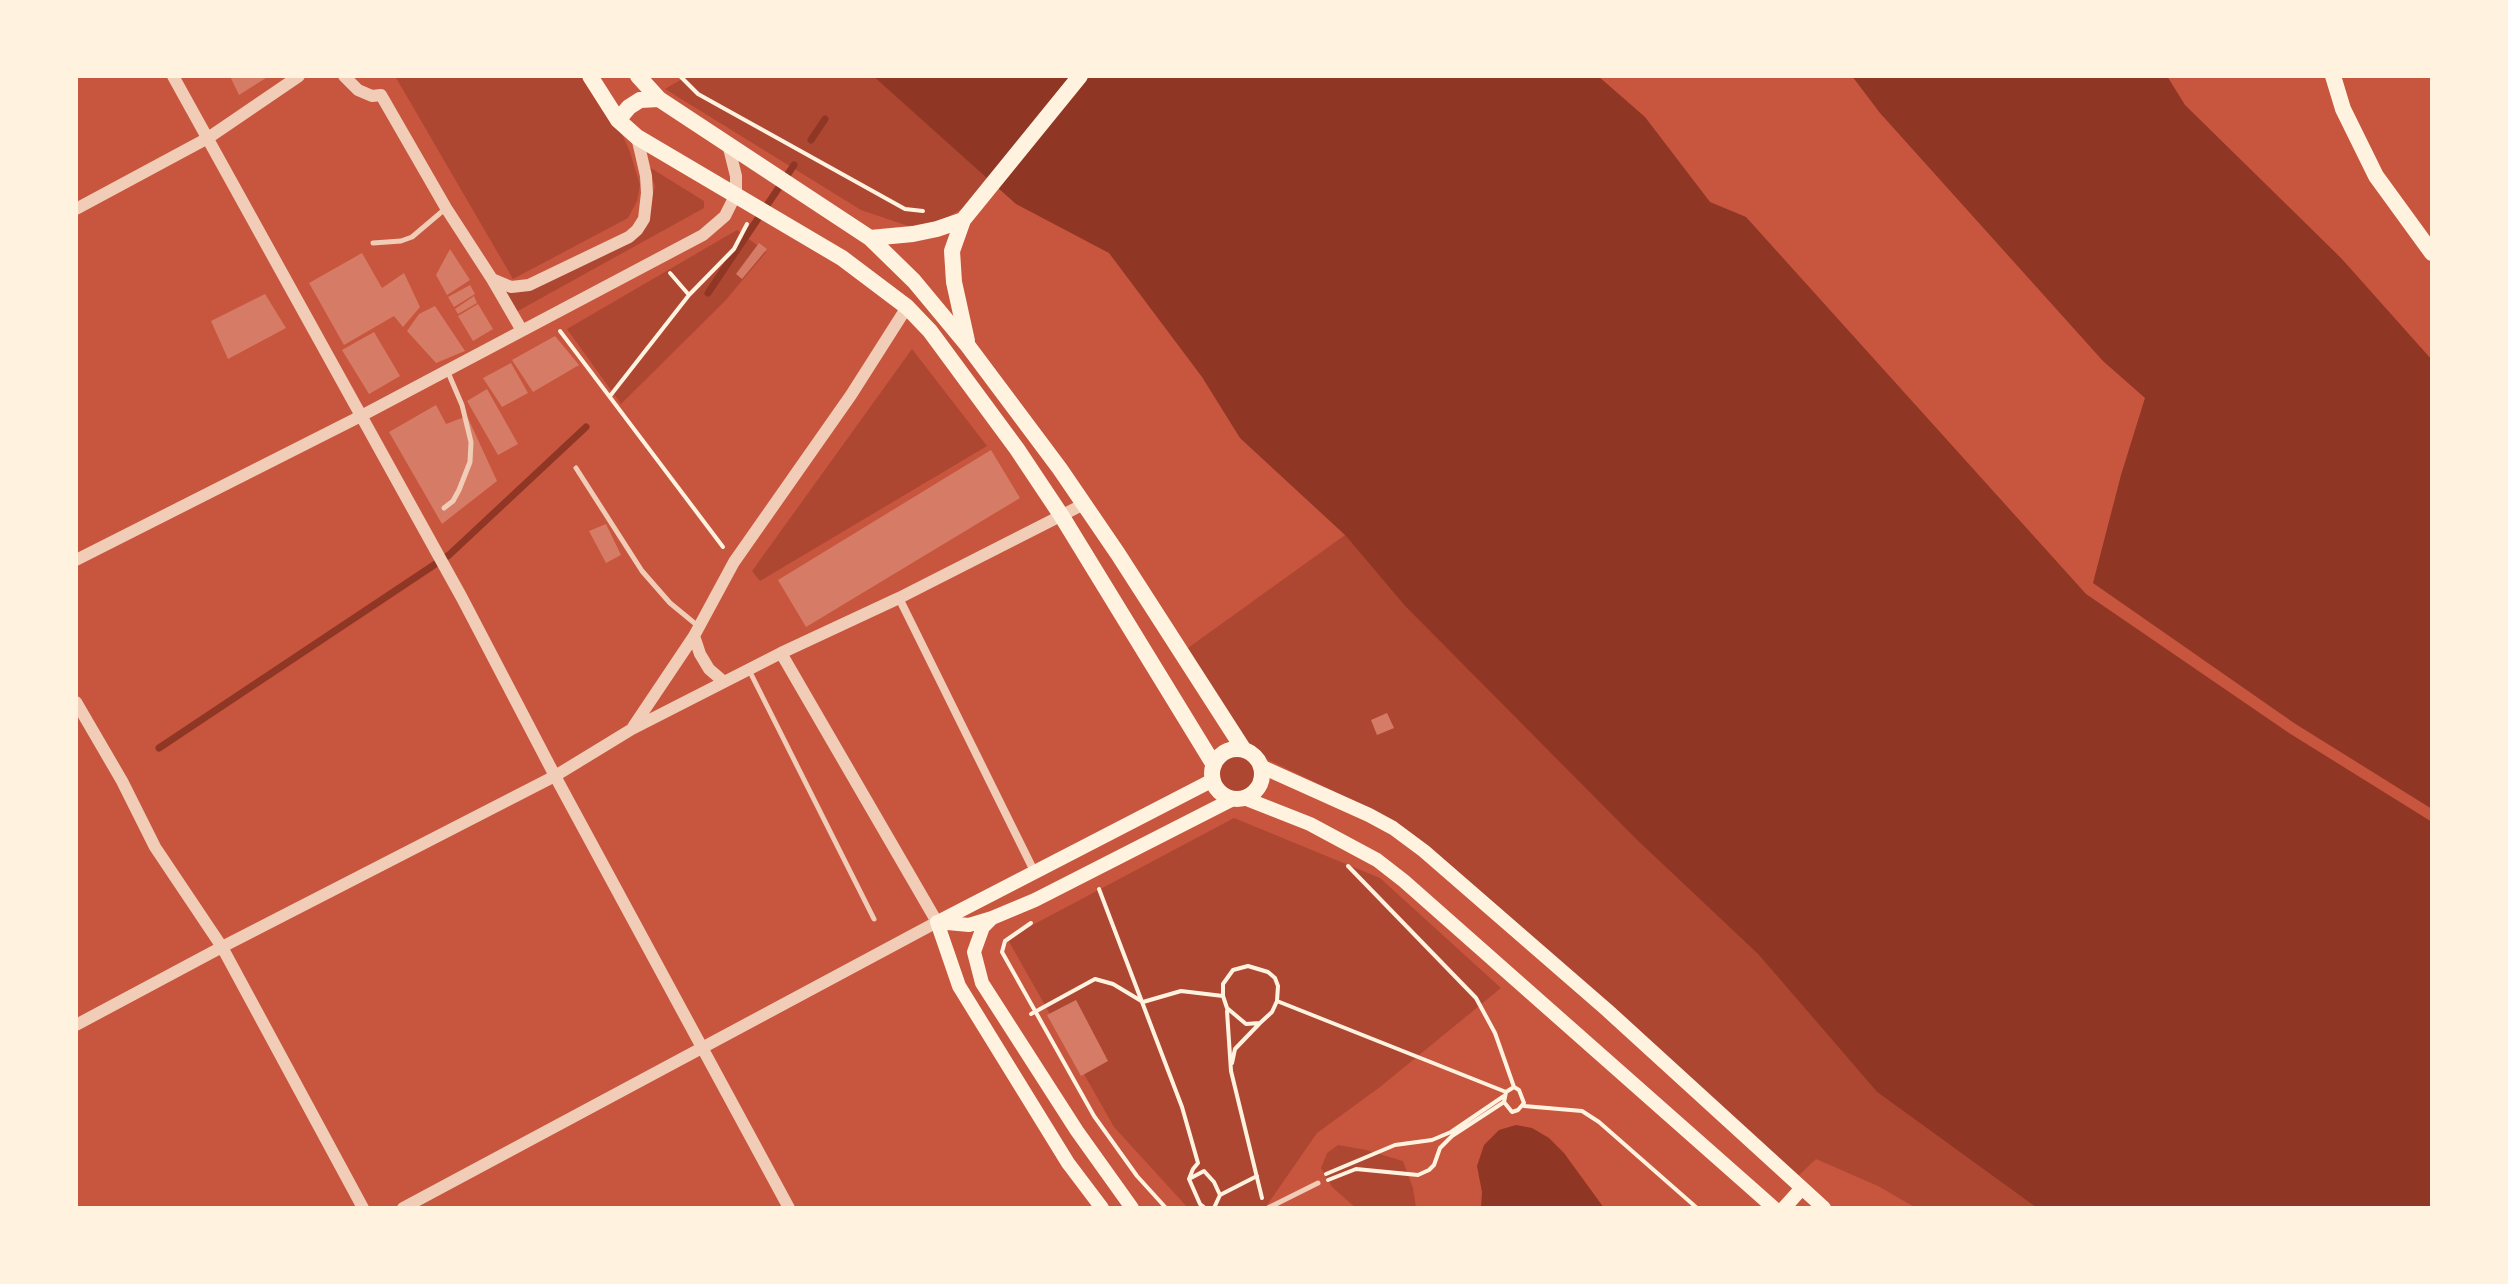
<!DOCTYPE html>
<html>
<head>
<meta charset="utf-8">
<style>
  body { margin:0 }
  #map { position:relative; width:2508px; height:1284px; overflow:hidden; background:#c8553d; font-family:"Varela Round",sans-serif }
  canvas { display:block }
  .frame { position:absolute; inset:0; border:78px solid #fff3e0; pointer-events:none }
</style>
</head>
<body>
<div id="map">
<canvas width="2508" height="1284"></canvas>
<div class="frame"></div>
</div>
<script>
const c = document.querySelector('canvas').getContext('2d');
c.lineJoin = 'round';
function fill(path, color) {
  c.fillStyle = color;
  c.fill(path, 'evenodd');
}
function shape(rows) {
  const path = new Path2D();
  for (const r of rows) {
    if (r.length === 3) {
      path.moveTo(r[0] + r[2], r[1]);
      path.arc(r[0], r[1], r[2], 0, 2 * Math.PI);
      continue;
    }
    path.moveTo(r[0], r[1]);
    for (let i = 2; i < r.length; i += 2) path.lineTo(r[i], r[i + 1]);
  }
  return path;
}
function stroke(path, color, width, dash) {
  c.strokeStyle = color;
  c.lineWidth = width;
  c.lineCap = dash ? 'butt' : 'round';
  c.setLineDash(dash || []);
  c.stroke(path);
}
fill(shape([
  [395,76,591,76,614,116,630,152,640,185,637,201,628,218,513,279],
  [687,76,873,76,989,179,965,207,939,222,908,226,861,210,665,89],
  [646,165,704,201,704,208,516,312,504,290,514,293,526,291,635,238,650,205,655,186],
  [737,230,766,252,725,301,621,404,567,329],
  [912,349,987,446,760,581,752,571],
  [1345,535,1405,606,1637,840,1758,954,1877,1092,2037,1208,1916,1208,1878,1186,1816,1159,1797,1177,1363,805,1254,753,1236,733,1181,653],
  [1236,773,22],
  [1234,818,1380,878,1501,988,1380,1087,1317,1133,1265,1208,1188,1208,1114,1127,1008,940,1027,928],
  [1338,1145,1366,1150,1403,1161,1413,1188,1416,1208,1356,1208,1332,1187,1321,1168,1327,1153]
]), '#ae4732');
fill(shape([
  [873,76,1598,76,1645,117,1710,202,1746,217,2086,594,2289,733,2432,822,2432,1208,2037,1208,1877,1092,1758,954,1637,840,1405,606,1345,535,1240,438,1202,377,1109,253,1016,204],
  [1852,76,2167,76,2185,105,2341,258,2432,360,2432,809,2294,723,2093,583,2121,475,2145,398,2103,361,1880,113],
  [1516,1125,1532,1128,1549,1138,1564,1153,1604,1208,1481,1208,1482,1192,1477,1166,1484,1145,1499,1130]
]), '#8f3625');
stroke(shape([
  [811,140,825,119],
  [708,293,794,165],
  [159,748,449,555,586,427]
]), '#8f3625', 7);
fill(shape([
  [230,76,269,76,239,95],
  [759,243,767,249,742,279,736,274],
  [450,249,470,280,447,295,436,275],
  [362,253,382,288,404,273,420,307,403,327,394,316,344,345,309,283],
  [470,285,475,294,454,307,448,297],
  [265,294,286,328,228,359,211,321],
  [474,296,477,303,458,314,455,309],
  [478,304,493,329,473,341,458,316],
  [435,306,465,351,436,363,407,331,419,314],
  [374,332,400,376,369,394,342,350],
  [555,336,579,365,533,392,512,360],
  [511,363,528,393,502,407,483,378],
  [487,389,518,444,498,455,467,401],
  [436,405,446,424,467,416,497,481,442,524,389,432],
  [991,450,1020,498,806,627,778,580],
  [606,524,621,555,606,563,589,531],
  [1387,713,1394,728,1377,735,1371,720],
  [1076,1000,1108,1061,1081,1076,1047,1015]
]), '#d67c66');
stroke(shape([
  [680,76,698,94,905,209,923,211],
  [670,273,689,295],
  [560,331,723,547],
  [610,396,689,295,734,249,747,224],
  [1348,866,1476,998,1495,1033,1514,1087],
  [1099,889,1182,1107,1198,1163,1193,1169,1189,1179,1200,1204,1205,1208],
  [1031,923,1005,941,1002,952,1094,1116,1137,1176,1166,1208],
  [1277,1001,1278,986,1275,978,1268,972,1248,966,1233,970,1223,984,1223,996,1227,1008,1246,1024,1260,1023,1272,1012,1277,1001,1506,1092],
  [1227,1011,1231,1071,1262,1198],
  [1031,1014,1095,979,1113,984,1143,1002,1181,991,1223,996],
  [1232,1063,1235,1049,1260,1023],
  [1524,1106,1582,1111,1599,1122,1697,1208],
  [1326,1174,1395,1145,1432,1140,1451,1132,1504,1096],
  [1189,1179,1204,1171,1214,1182,1220,1195,1214,1208],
  [1328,1180,1356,1169,1418,1175,1429,1170,1434,1165,1440,1148,1452,1136,1504,1102,1506,1092,1514,1087,1519,1090,1524,1103,1518,1110,1512,1112,1504,1102],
  [1220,1195,1257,1176]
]), '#fff3e0', 4);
stroke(shape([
  [373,243,401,241,412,237,445,209],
  [576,468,642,571,670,603,698,626],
  [444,508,453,501,459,490,470,462,471,442,462,405,447,370],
  [749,670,874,919],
  [1268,1208,1318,1183]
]), '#f1ccb7', 5);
stroke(shape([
  [899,598,1035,873]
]), '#f1ccb7', 8);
stroke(shape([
  [173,76,462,598,555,776,789,1208],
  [344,76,358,90,372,96,381,95,446,208,492,279,521,329],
  [76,209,208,138,299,76],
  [492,279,511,287,529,285,629,237,637,230,644,219,647,193,646,176,637,137],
  [76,560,361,416,703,235,725,216,736,194,736,176,728,144],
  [694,636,700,654,709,669,724,682],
  [76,702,122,781,155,847,222,947,363,1208],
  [633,727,694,636,734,562,851,395,907,307],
  [76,1025,222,947,555,776,632,729,781,653,899,598,1084,504],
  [403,1208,937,922,781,653]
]), '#f1ccb7', 12);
stroke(shape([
  [1260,766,1369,815,1393,828,1424,851,1607,1010,1824,1208],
  [1244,798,1310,824,1377,860,1404,881,1774,1208],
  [992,918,983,927,974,952,982,983,1077,1131,1132,1208],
  [940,921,1213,780],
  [937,922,959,986,1068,1163,1102,1208],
  [937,922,969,925,992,918,1035,900,1235,798],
  [1784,1208,1802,1188]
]), '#fff3e0', 14);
stroke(shape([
  [590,76,618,120,637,137,842,258,907,307,930,331,1017,449,1061,515,1214,765],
  [638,76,659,99,870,238,914,281,968,346,1060,469,1118,554,1244,750],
  [2333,76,2343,109,2376,176,2432,253],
  [618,120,629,107,640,100,659,99],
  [870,238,913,234,937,229,963,220],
  [967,341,954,282,952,251,963,220,1080,76],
  [1237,774,25]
]), '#fff3e0', 16);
</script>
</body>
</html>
